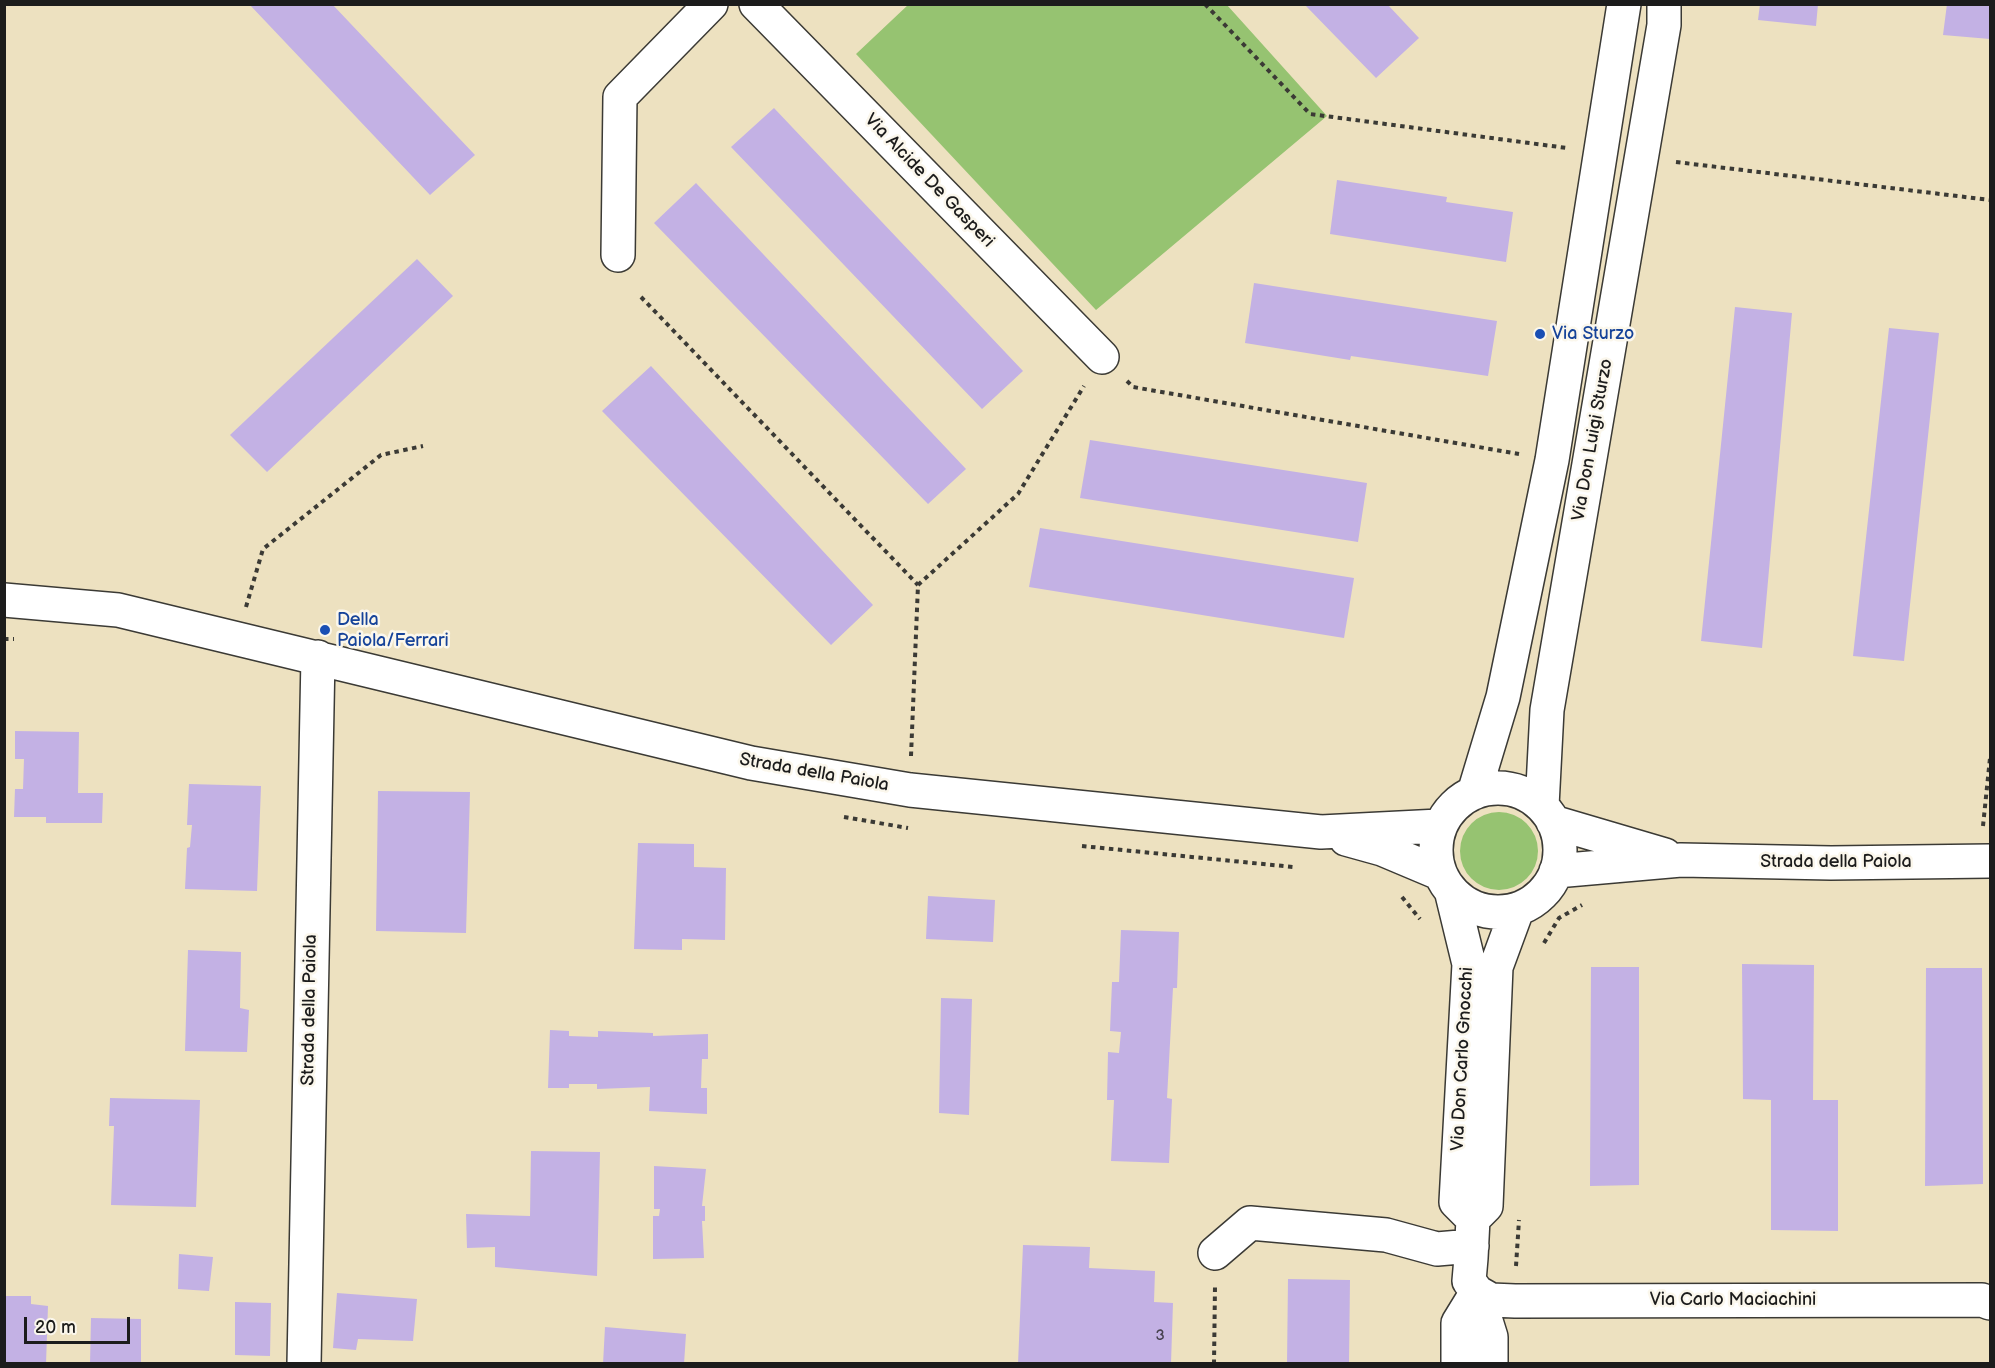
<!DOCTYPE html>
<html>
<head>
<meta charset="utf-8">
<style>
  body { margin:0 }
  #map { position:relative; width:1995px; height:1368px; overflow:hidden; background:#ede1c0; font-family:"Balsamiq Sans",sans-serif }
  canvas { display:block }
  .frame { position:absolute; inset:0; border:6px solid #1c1c1c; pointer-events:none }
  .scale { position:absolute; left:24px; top:1317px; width:106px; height:27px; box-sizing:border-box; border:3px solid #1c1c1c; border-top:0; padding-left:8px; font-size:18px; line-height:21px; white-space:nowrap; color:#1c1c1c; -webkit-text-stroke:4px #fbf7ec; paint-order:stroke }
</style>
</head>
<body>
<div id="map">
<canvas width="1995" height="1368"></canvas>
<div class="frame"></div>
<div class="scale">20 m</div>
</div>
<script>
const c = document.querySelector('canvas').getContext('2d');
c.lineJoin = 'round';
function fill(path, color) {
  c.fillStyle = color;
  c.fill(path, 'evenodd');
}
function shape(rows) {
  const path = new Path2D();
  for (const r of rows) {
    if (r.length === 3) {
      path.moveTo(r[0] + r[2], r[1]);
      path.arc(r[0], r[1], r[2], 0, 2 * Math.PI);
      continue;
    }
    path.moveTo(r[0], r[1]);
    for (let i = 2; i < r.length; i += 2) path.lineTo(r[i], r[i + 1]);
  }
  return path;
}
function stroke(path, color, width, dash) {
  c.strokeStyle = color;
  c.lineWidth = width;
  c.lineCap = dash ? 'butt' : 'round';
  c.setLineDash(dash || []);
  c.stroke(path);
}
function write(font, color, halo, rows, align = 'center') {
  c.font = font + ' "Balsamiq Sans",sans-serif';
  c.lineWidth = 5;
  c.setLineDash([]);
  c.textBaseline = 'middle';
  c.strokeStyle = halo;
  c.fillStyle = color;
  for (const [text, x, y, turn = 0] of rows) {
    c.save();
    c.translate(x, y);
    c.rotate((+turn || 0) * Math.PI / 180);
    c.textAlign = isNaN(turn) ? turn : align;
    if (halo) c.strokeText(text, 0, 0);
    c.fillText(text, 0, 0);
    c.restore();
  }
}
fill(shape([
  [909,4,1227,5,1327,116,1096,310,856,54],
  [1499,851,39]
]), '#96c371');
fill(shape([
  [249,4,332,4,475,155,430,195],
  [1760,4,1818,4,1816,26,1758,20],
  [1947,4,1990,4,1990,39,1943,35],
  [1305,5,1388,5,1419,38,1376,78],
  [774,108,1023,371,982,409,731,147],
  [1337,180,1447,197,1446,202,1513,212,1506,262,1330,234],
  [696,183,966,469,928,504,654,223],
  [417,259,453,296,267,472,230,435],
  [1254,283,1497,321,1488,376,1351,356,1350,360,1245,343],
  [1735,307,1792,313,1762,648,1701,641],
  [1889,328,1939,333,1904,661,1853,656],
  [651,366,873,605,831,645,602,411],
  [1090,440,1367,483,1358,542,1080,498],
  [1040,528,1354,578,1344,638,1029,587],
  [15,731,79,732,78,793,103,793,102,823,46,823,46,817,14,817,15,789,23,789,24,759,15,759],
  [189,784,261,786,257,891,185,889,187,848,190,847,192,825,187,825],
  [378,791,470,792,466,933,376,931],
  [638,843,694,844,694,867,726,868,725,940,682,939,682,950,634,949],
  [928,896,995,900,993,942,926,939],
  [1121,930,1179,932,1177,988,1173,988,1167,1098,1172,1099,1169,1163,1111,1161,1114,1100,1107,1100,1108,1052,1119,1053,1121,1032,1110,1031,1112,982,1119,982],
  [188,950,241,952,240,1008,249,1010,247,1052,185,1051],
  [1742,964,1814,965,1813,1100,1838,1100,1838,1231,1771,1230,1771,1100,1743,1099],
  [1591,967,1639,967,1639,1185,1590,1186],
  [1926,968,1982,968,1983,1184,1925,1186],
  [941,998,972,999,969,1115,939,1113],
  [550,1030,569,1031,569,1036,598,1037,598,1031,653,1033,653,1036,708,1034,708,1059,702,1059,701,1088,707,1088,707,1114,649,1111,650,1087,597,1089,597,1084,569,1084,569,1088,548,1088],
  [110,1098,200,1100,196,1207,111,1205,114,1126,109,1126],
  [531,1151,600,1152,597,1276,495,1267,495,1247,467,1248,466,1214,530,1216],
  [654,1166,706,1169,702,1206,705,1206,705,1221,702,1221,704,1258,653,1259,653,1216,659,1216,660,1209,654,1209],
  [1023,1245,1090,1247,1089,1268,1155,1271,1154,1302,1173,1303,1171,1363,1018,1364],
  [179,1254,213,1257,209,1291,178,1289],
  [1288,1279,1350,1280,1349,1364,1287,1364],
  [337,1293,417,1299,413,1341,358,1339,356,1350,333,1348],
  [4,1296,31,1296,31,1304,48,1306,46,1364,4,1364],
  [235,1302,271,1303,270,1356,235,1355],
  [91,1318,141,1319,141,1364,90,1364],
  [605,1327,686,1334,684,1364,603,1364]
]), '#c3b1e4');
const minor = shape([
  [756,4,1102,357],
  [618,255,620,97,711,4],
  [4,600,118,610,751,763,910,790,1321,832,1439,826],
  [1498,850,62],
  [1474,793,1503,697,1552,460,1624,4],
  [1542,806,1547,710,1664,25,1664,4],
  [1553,822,1665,855],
  [1346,839,1382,849,1439,873],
  [1556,871,1681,860,1831,863,1990,861],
  [1452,894,1469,964,1456,1202,1473,1219],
  [1215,1253,1250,1223,1386,1235,1437,1249,1472,1246],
  [1477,1292,1491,1300,1515,1301,1982,1300,1990,1303],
  [304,1364,318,657],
  [1458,1364,1458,1323,1477,1292],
  [1491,1364,1491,1337,1477,1292,1469,1281,1471,1258,1473,1219,1486,1206,1496,967,1517,910]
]);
stroke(minor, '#3b3a35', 36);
stroke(shape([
  [1205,4,1310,114,1567,148],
  [1676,162,1990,200],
  [641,297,918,585],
  [1127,381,1133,387,1519,454],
  [246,607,263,549,381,455,423,446],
  [4,639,14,639],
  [911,756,918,585,1018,494,1084,386],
  [844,817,908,828],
  [1983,826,1990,758],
  [1082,846,1293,867],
  [1402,897,1420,919],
  [1544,943,1559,918,1582,905],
  [1516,1266,1519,1220],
  [1214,1364,1215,1286]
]), '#3b3a35', 4, [4.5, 4.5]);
stroke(minor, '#fff', 33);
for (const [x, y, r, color] of [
  [1540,334,6,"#1a4fb4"],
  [325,630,6,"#1a4fb4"]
]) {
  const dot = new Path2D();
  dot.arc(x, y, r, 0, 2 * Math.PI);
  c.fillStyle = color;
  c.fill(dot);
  stroke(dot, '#fbf7ec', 2);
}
write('15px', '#46414e', null, [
  ["3",1160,1336]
]);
write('18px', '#1c1c1c', '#fbf7ec', [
  ["Via Alcide De Gasperi",929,181,46],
  ["Via Don Luigi Sturzo",1593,440,-80],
  ["Strada della Paiola",814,773,10],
  ["Strada della Paiola",1836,862],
  ["Strada della Paiola",310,1010,-89],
  ["Via Don Carlo Gnocchi",1463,1059,-87],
  ["Via Carlo Maciachini",1733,1300]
]);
write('18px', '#164399', '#fbf7ec', [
  ["Via Sturzo",1552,334],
  ["Della",337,620],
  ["Paiola/Ferrari",337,641]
], 'left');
</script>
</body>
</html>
